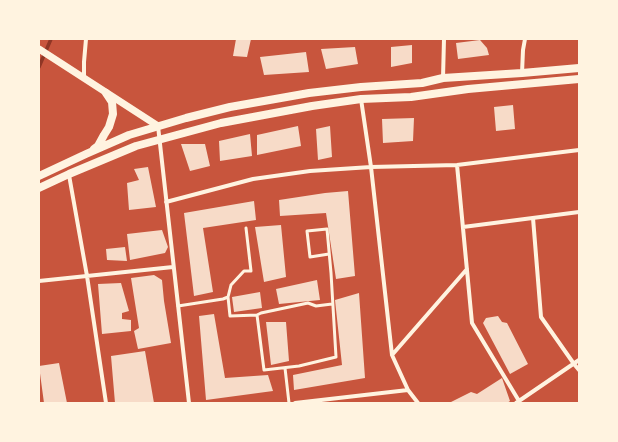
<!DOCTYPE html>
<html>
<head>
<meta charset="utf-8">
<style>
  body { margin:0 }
  #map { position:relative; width:618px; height:442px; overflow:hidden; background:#c8553d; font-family:Inter,sans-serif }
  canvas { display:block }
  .frame { position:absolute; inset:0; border:40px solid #fff3e0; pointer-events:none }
</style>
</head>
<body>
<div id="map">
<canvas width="618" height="442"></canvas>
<div class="frame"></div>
</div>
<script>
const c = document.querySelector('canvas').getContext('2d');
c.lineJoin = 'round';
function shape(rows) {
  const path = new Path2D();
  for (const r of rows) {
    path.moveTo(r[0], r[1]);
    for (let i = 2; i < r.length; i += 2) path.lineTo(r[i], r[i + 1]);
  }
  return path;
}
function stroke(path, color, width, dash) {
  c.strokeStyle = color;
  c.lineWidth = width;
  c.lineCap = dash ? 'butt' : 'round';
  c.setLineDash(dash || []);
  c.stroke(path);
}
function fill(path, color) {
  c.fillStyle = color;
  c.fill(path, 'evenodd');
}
stroke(shape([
  [39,67,51,39]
]), '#8f3625', 3.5);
fill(shape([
  [236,39,251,39,247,57,233,56],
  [480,40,487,48,489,55,458,59,456,43],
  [412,45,412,63,391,67,391,47],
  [355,47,358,64,326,69,321,49],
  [306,52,309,72,264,75,260,57],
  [513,105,515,129,496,131,494,107],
  [414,118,413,141,383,143,382,119],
  [298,126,301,146,257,155,257,135],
  [330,126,332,157,318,160,316,129],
  [250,134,252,156,220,161,219,141],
  [181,144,205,144,210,166,190,171],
  [148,167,156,207,129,210,127,183,139,180,134,169],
  [348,191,355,276,336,279,326,213,280,216,279,200,325,193],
  [254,201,256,220,203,228,213,292,194,296,184,213],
  [281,225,286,277,264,282,255,227],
  [162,230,168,247,165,253,130,260,127,234],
  [125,247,127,261,107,260,106,249],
  [154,275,162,280,164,301,171,343,138,349,134,331,139,328,131,278],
  [317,280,320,300,279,304,276,289],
  [121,283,129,311,122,313,122,319,131,320,131,331,102,334,98,284],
  [260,292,262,308,234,312,232,297],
  [359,293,365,378,294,390,293,375,342,365,335,300],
  [214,314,225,378,268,375,273,391,206,400,199,316],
  [498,316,502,322,507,323,528,364,510,374,483,323,486,318],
  [266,322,286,322,289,361,271,365],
  [145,351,154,403,115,403,111,356],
  [59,363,67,403,44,403,39,366],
  [502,378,510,401,507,403,449,403,471,392,477,394]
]), '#f7dbc8');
stroke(shape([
  [228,297,231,285,244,271,251,271,246,228],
  [178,306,223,299,228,297,230,316,257,315,261,313,308,303,316,306,332,304],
  [257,315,264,370,299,366,336,357,331,273,327,229,307,231,310,257,329,254],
  [285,368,289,403]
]), '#fff3e0', 3);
stroke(shape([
  [522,73,523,50,525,39],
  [84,78,84,62,86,39],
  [443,78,444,39],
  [361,99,371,167,392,355,408,390,418,403],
  [158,126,189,403],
  [457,165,472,323,519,401],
  [69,175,87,276,106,403],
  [166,202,253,179,310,171,371,167,457,165,579,150],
  [533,218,541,317,574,364,579,370],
  [463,227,579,212],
  [39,281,173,267],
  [392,355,467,269],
  [295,403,408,390],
  [516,403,579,360]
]), '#fff3e0', 4);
stroke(shape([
  [39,49,158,126]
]), '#fff3e0', 7);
stroke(shape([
  [94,149,98,146,104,135,109,127,113,114,112,102,106,93],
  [39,176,86,154,129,135,186,118,230,107,309,93,361,87,422,83,443,78,522,73,579,68],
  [39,188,69,174,136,146,221,123,312,106,361,99,411,97,468,89,579,79]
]), '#fff3e0', 8);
</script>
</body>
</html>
